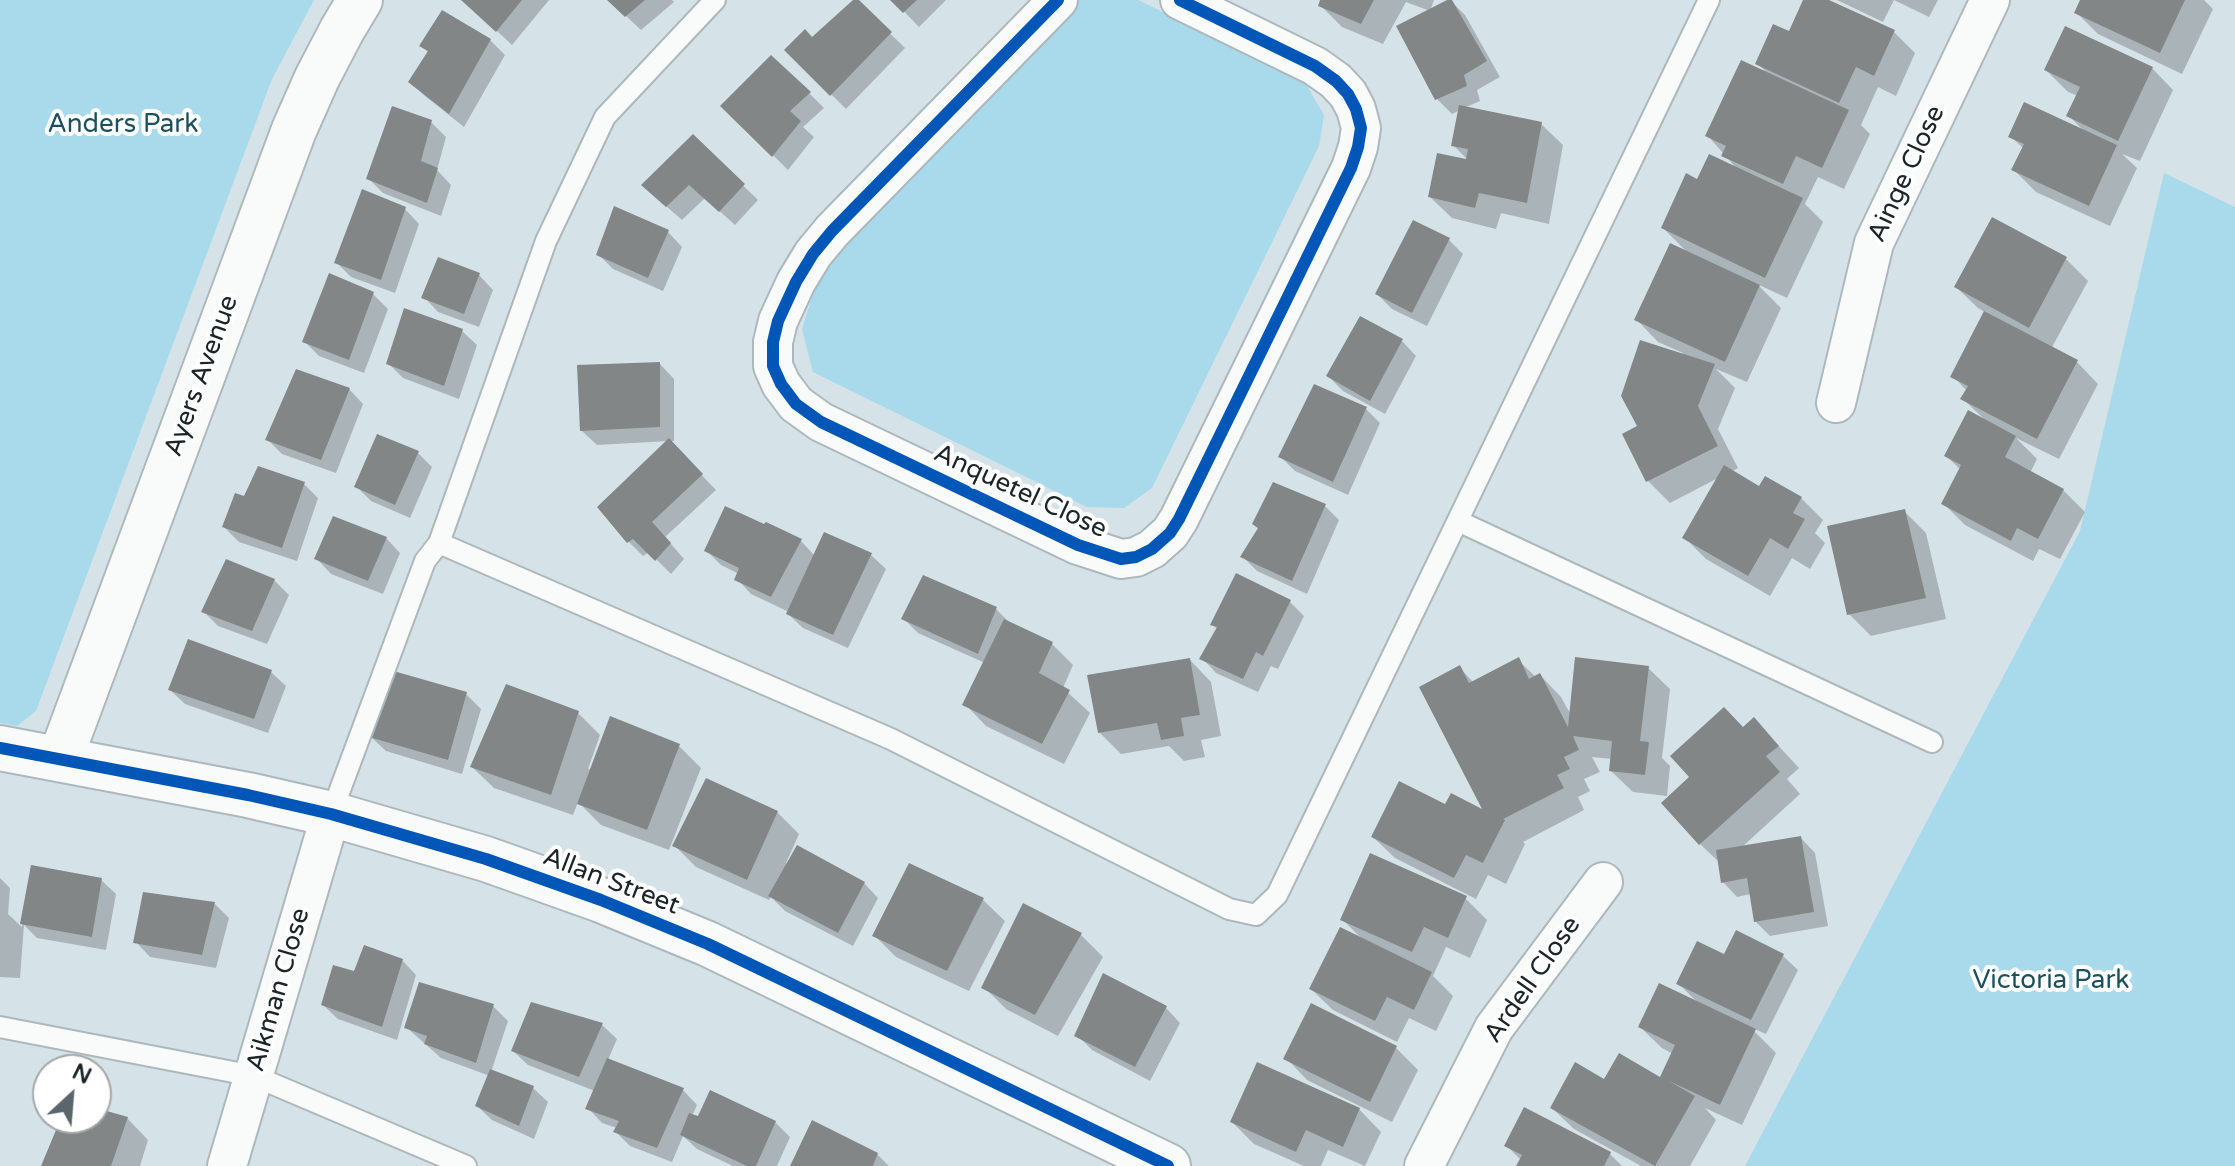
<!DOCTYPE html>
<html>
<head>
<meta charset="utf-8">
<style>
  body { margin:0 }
  #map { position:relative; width:2235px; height:1166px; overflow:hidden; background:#d5e2e7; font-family:"Varela Round",sans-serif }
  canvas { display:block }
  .north { position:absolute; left:32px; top:1054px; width:80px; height:80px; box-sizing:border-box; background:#fff; border:2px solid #a4a7a9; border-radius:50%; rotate:26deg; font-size:22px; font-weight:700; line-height:32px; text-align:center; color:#1b2427 }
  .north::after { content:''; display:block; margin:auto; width:28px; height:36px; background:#5c666a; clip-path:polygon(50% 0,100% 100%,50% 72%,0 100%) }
</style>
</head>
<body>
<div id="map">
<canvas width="2235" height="1166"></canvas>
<div class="north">N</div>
</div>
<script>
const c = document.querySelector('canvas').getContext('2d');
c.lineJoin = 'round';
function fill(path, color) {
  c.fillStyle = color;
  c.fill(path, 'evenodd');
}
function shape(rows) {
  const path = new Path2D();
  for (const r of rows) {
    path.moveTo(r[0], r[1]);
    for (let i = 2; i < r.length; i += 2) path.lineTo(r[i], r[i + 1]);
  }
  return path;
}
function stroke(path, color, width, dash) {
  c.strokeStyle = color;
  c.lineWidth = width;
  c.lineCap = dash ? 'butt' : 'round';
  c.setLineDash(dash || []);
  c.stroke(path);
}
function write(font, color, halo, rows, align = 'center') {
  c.font = font + ' "Varela Round",sans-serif';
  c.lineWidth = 8;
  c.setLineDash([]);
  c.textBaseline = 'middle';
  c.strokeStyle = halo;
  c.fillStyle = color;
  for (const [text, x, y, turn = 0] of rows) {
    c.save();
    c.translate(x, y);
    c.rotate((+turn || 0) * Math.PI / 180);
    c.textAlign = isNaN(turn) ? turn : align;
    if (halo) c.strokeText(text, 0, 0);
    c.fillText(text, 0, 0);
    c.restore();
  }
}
fill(shape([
  [0,0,314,0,272,79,36,711,17,726,0,723],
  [1076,0,1138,0,1304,81,1324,115,1319,146,1152,488,1124,508,1087,507,813,372,802,329,814,290,845,244],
  [2164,173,2235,207,2235,1166,1745,1166,2080,531]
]), '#a8daeb');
fill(shape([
  [464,0,549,0,512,45],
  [609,0,672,0,674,2,641,30],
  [856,0,905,48,846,109,787,50,812,39],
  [893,0,946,0,919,27],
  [1322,0,1434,0,1430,11,1406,2,1383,44,1342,27,1320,5],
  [1805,0,1824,0,1894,32,1915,53,1896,96,1878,87,1861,125,1870,134,1844,189,1818,177,1805,204,1823,222,1787,298,1757,284,1781,308,1747,382,1716,369,1735,388,1718,429,1738,468,1731,472,1760,489,1801,498,1823,520,1815,533,1825,543,1810,569,1792,558,1770,596,1706,559,1685,538,1720,477,1670,503,1648,481,1640,427,1683,353,1658,342,1637,320,1689,254,1663,228,1698,181,1737,169,1708,136,1769,75,1757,63,1790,34],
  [1837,0,1894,0,1883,22],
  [1894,0,1938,0,1929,17],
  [2082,0,2204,0,2213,9,2182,74,2098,34,2076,12],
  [1451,1,1465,15,1500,77,1477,90,1480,101,1464,108,1541,124,1563,145,1549,224,1501,213,1496,229,1452,218,1430,197,1469,161,1453,145,1460,110,1452,114,1437,99],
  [490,40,505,55,464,127,425,96,410,81,429,53,422,46],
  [2152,68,2173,90,2140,161,2122,154,2137,168,2110,226,2036,192,2014,170,2024,149,2010,136,2085,132,2069,116,2078,96,2068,92,2046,70],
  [809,93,824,108,803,127,814,137,788,170,723,106],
  [431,122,446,137,437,170,451,185,441,216,383,193,368,178],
  [693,137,758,200,735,225,705,198,682,220,658,199],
  [405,209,419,224,395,293,351,277,336,262],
  [668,232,682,247,663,291,613,269,598,254],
  [1448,239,1463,254,1427,326,1392,309,1377,294],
  [2066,259,2088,281,2051,349,2077,362,2098,384,2059,459,2016,438,2037,459,2030,473,2063,490,2085,512,2060,559,2039,549,2033,561,1965,525,1943,503,1961,470,1946,456,1984,419,1963,399,1967,391,1953,376,1986,313,1978,308,1956,287],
  [479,275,493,290,479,327,438,312,424,297],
  [373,294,388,309,364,373,319,356,305,342],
  [462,331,477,345,459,399,403,378,389,364],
  [1402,341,1416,356,1385,414,1343,391,1328,376],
  [660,364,674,379,674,441,669,441,716,490,665,537,684,559,671,574,649,552,643,556,628,541,669,441,597,445,582,431],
  [349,389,363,404,336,473,282,454,268,440],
  [1366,409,1380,423,1348,495,1295,471,1280,456],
  [418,453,432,467,410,518,371,501,356,486],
  [304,484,318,498,297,561,239,542,224,527,245,499],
  [1325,506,1339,520,1307,594,1257,571,1243,557,1259,529,1254,524],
  [1904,511,1926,533,1946,619,1871,636,1849,614],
  [765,527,801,541,815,556,825,534,871,555,886,569,848,648,803,628,788,614,789,612,751,594,737,579,739,574,721,565,706,550],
  [386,538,400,553,383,594,331,574,317,559],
  [274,580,289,595,267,644,218,626,204,612],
  [1290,602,1304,616,1278,669,1271,666,1258,692,1216,673,1202,658,1218,630,1212,624],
  [996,609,1011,624,1051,643,1073,665,1063,688,1090,713,1064,764,986,726,965,704,985,663,918,633,904,619],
  [1190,660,1211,682,1221,736,1201,740,1205,757,1184,761,1169,746,1121,754,1099,732],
  [1518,660,1536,677,1540,675,1561,697,1571,715,1648,668,1670,689,1662,758,1670,766,1667,796,1633,792,1611,771,1612,759,1592,757,1600,772,1584,779,1590,791,1578,797,1584,810,1523,842,1525,844,1506,884,1488,875,1476,899,1395,858,1373,837,1446,807,1487,814,1460,668,1474,683],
  [271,672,286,686,268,733,185,704,170,690],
  [466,694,481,709,462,774,386,751,371,737],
  [578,713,600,735,588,769,592,770,679,746,701,768,669,850,601,825,578,802,573,815,494,788,472,767],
  [1744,729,1775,742,1799,768,1787,779,1800,794,1741,848,1801,838,1815,853,1828,926,1770,936,1755,921,1751,894,1737,897,1723,882,1720,863,1700,844],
  [777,812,799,834,786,863,864,883,878,898,853,946,785,911,771,897,769,900,696,867,674,845],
  [33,867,101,880,116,894,106,950,37,938,24,925,20,978,0,977,0,878,10,888,8,914,22,927],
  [1465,898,1487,920,1470,958,1446,947,1433,976,1453,996,1436,1031,1409,1018,1397,1042,1333,1010,1311,989,1362,939,1342,919],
  [983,900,1005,921,969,991,896,957,874,935],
  [214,903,229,918,216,968,150,957,136,942],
  [1024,906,1081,935,1103,957,1058,1036,1006,1009,984,987],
  [1783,956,1798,970,1766,1034,1750,1027,1776,1053,1742,1125,1705,1108,1716,1120,1690,1166,1641,1166,1574,1129,1552,1108,1605,1081,1660,1080,1673,1054,1662,1048,1640,1027,1699,1004,1678,983,1725,957],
  [402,960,416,975,397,1040,338,1019,323,1005,355,974],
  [532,1005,602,1025,617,1039,608,1060,683,1090,697,1105,692,1116,775,1122,790,1137,777,1166,733,1166,697,1149,683,1136,672,1162,630,1146,615,1131,617,1128,602,1123,588,1108,595,1091,528,1065,513,1051],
  [493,1006,508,1021,491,1072,533,1088,548,1102,534,1139,492,1120,477,1106,490,1076,441,1058,406,1027],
  [1312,1006,1396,1048,1418,1070,1392,1122,1307,1080,1286,1058],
  [1166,1008,1180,1023,1150,1081,1092,1050,1077,1035],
  [1358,1108,1381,1132,1365,1166,1328,1150,1321,1166,1304,1166,1254,1144,1232,1122],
  [96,1110,127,1118,148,1140,140,1166,43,1166,64,1118,96,1118],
  [1506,1145,1610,1154,1622,1166,1518,1166,1521,1160],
  [877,1154,889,1166,792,1166]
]), '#0003');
fill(shape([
  [461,0,522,0,496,32],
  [607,0,645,0,625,17],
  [853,0,859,0,892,32,830,96,784,50,805,29,812,37],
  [890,0,917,0,903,13],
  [1320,0,1374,0,1361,24,1318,6],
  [1447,0,1452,0,1487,61,1464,75,1467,86,1435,100,1396,26],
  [1803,0,1829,0,1895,30,1874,76,1856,67,1839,103,1755,64,1773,24,1789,31],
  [2080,0,2185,0,2160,53,2074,13],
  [442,10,491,39,449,114,408,82,428,51,419,46],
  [2065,26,2153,67,2118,141,2066,116,2080,87,2044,70],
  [771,55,811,92,790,111,801,121,772,157,720,106],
  [1741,60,1849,110,1822,168,1796,156,1783,184,1721,156,1726,146,1705,136],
  [2024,102,2117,145,2089,206,2011,170,2024,144,2008,137],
  [1459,105,1542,122,1527,203,1479,193,1475,208,1428,197,1437,153,1466,159,1468,149,1451,146],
  [392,106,432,120,421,161,438,168,427,203,366,179],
  [693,134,745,184,719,212,689,185,666,207,641,185],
  [1709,154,1803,198,1765,278,1661,228,1686,173,1697,179],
  [362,189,406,207,381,280,334,263],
  [614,206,669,230,648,278,596,255],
  [1992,217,2067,257,2029,328,1954,287],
  [1413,220,1450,238,1412,313,1375,294],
  [1670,243,1760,285,1725,362,1634,320],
  [438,257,480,273,464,314,421,298],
  [329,273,374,292,349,360,302,342],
  [404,308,463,329,444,386,386,364],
  [1984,311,2078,360,2037,439,1960,399,1968,386,1950,377],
  [1360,316,1403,339,1370,401,1326,376],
  [1640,340,1715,364,1698,406,1718,446,1646,482,1622,434,1637,426,1621,396],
  [660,362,660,427,580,431,577,365],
  [296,369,350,388,321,460,265,440],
  [1314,384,1367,407,1333,482,1278,457],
  [1968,410,2016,436,2005,457,2064,489,2038,539,2017,528,2011,541,1941,504,1961,465,1944,456],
  [377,434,419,451,395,505,354,487],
  [669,438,703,474,652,522,671,543,655,561,633,539,627,543,597,507],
  [1724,465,1759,486,1765,476,1802,497,1793,513,1805,519,1788,549,1770,538,1748,576,1682,538],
  [258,466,305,482,282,548,222,527,235,493,244,496],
  [1273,482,1326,504,1292,581,1240,557,1258,528,1252,524],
  [725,506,764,524,766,522,802,539,771,597,734,580,739,568,704,551],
  [1905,509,1926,598,1847,615,1827,526],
  [333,516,387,537,368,581,314,559],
  [824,532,872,553,833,635,786,614],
  [226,559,275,579,252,631,201,612],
  [1236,573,1291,600,1263,656,1256,652,1243,679,1199,659,1217,627,1210,625],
  [923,575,997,607,978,654,901,619],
  [1004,619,1053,642,1039,673,1070,690,1042,744,962,705],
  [188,639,272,670,254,719,168,690],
  [1519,657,1529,679,1540,673,1568,727,1575,657,1649,666,1640,741,1649,742,1645,775,1609,771,1612,741,1573,736,1579,750,1564,757,1570,769,1557,775,1564,788,1503,819,1505,820,1483,863,1466,855,1454,878,1371,837,1399,781,1445,804,1451,793,1482,809,1419,687,1460,665,1469,683],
  [1190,658,1200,715,1181,718,1184,736,1161,740,1157,723,1098,733,1087,675],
  [390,670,467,692,448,760,369,737],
  [506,684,579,711,551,795,470,767],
  [1724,707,1743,727,1754,717,1779,746,1766,756,1780,772,1699,845,1661,803,1689,777,1670,756],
  [610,716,680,744,647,830,577,804],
  [706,778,778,811,747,880,672,846],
  [1801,836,1814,912,1754,922,1747,878,1721,883,1716,850],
  [797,845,865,882,838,933,768,896],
  [1370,853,1467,896,1448,938,1424,927,1412,952,1340,920],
  [909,863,984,898,947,971,872,936],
  [31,865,102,878,92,937,20,924],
  [143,892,215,902,202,955,133,943],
  [1023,903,1082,933,1035,1015,981,988],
  [1340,927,1432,972,1414,1010,1387,997,1375,1021,1309,989],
  [1736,930,1784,954,1751,1020,1676,984,1697,941,1724,954],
  [364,945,403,959,382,1027,321,1005,333,965,354,971],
  [1103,973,1167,1006,1135,1067,1074,1036],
  [419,982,494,1004,476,1063,424,1044,427,1036,404,1028],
  [1659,983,1756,1029,1720,1105,1669,1081,1695,1096,1655,1166,1550,1108,1575,1062,1604,1079,1619,1053,1660,1077,1675,1045,1638,1027],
  [531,1002,603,1023,579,1077,511,1051],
  [1311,1003,1397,1046,1370,1102,1283,1059],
  [607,1058,684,1088,657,1148,613,1132,619,1121,585,1109],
  [1257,1062,1360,1108,1343,1147,1306,1130,1296,1152,1230,1122],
  [490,1069,534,1086,519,1126,475,1106],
  [710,1090,776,1121,756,1166,747,1166,680,1135,689,1113,698,1116],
  [1524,1107,1611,1152,1604,1166,1516,1166,1522,1155,1504,1146],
  [96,1108,128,1117,111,1166,41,1166,61,1118,96,1118],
  [812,1120,878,1153,873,1166,790,1166]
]), '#838686');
const service = shape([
  [1458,521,1932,742],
  [439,543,891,739,1229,909,1256,915,1277,895,1709,0],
  [331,814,425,561,439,543,546,241,605,117,715,0],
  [0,1027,254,1076,466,1166]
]);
const minor = shape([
  [1058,0,832,231,813,254,796,282,778,321,773,342,773,366,781,384,796,404,821,422,1078,545,1121,559,1136,557,1152,549,1170,533,1179,519,1351,168,1358,147,1361,128,1356,109,1348,94,1336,81,1315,66,1180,0],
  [1836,403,1874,243,1990,0],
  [227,1166,331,814],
  [1424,1166,1494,1028,1603,882]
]);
const tertiary = shape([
  [0,748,248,795,331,814,486,859,601,900,708,944,1168,1166],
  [60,759,294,130,317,78,342,30,360,0]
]);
stroke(service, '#adb8bc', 24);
stroke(minor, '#adb8bc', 42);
stroke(tertiary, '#adb8bc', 48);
stroke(service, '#f9fbfb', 20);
stroke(minor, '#f9fbfb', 38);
stroke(tertiary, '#f9fbfb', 44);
stroke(shape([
  [1058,0,832,231,813,254,796,282,778,321,773,342,773,366,781,384,796,404,821,422,1078,545,1121,559,1136,557,1152,549,1170,533,1179,519,1351,168,1358,147,1361,128,1356,109,1348,94,1336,81,1315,66,1180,0],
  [0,748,248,795,331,814,486,859,601,900,708,944,1168,1166]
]), '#0057b8', 12);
write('26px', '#1c505f', '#fff', [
  ["Anders Park",123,125],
  ["Victoria Park",2051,981]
]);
write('26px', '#1b2427', '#fff', [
  ["Ainge Close",1907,174,-65],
  ["Ayers Avenue",202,376,-70],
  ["Anquetel Close",1020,492,25],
  ["Allan Street",611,882,21],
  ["Ardell Close",1533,980,-55],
  ["Aikman Close",279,990,-74]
]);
</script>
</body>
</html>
